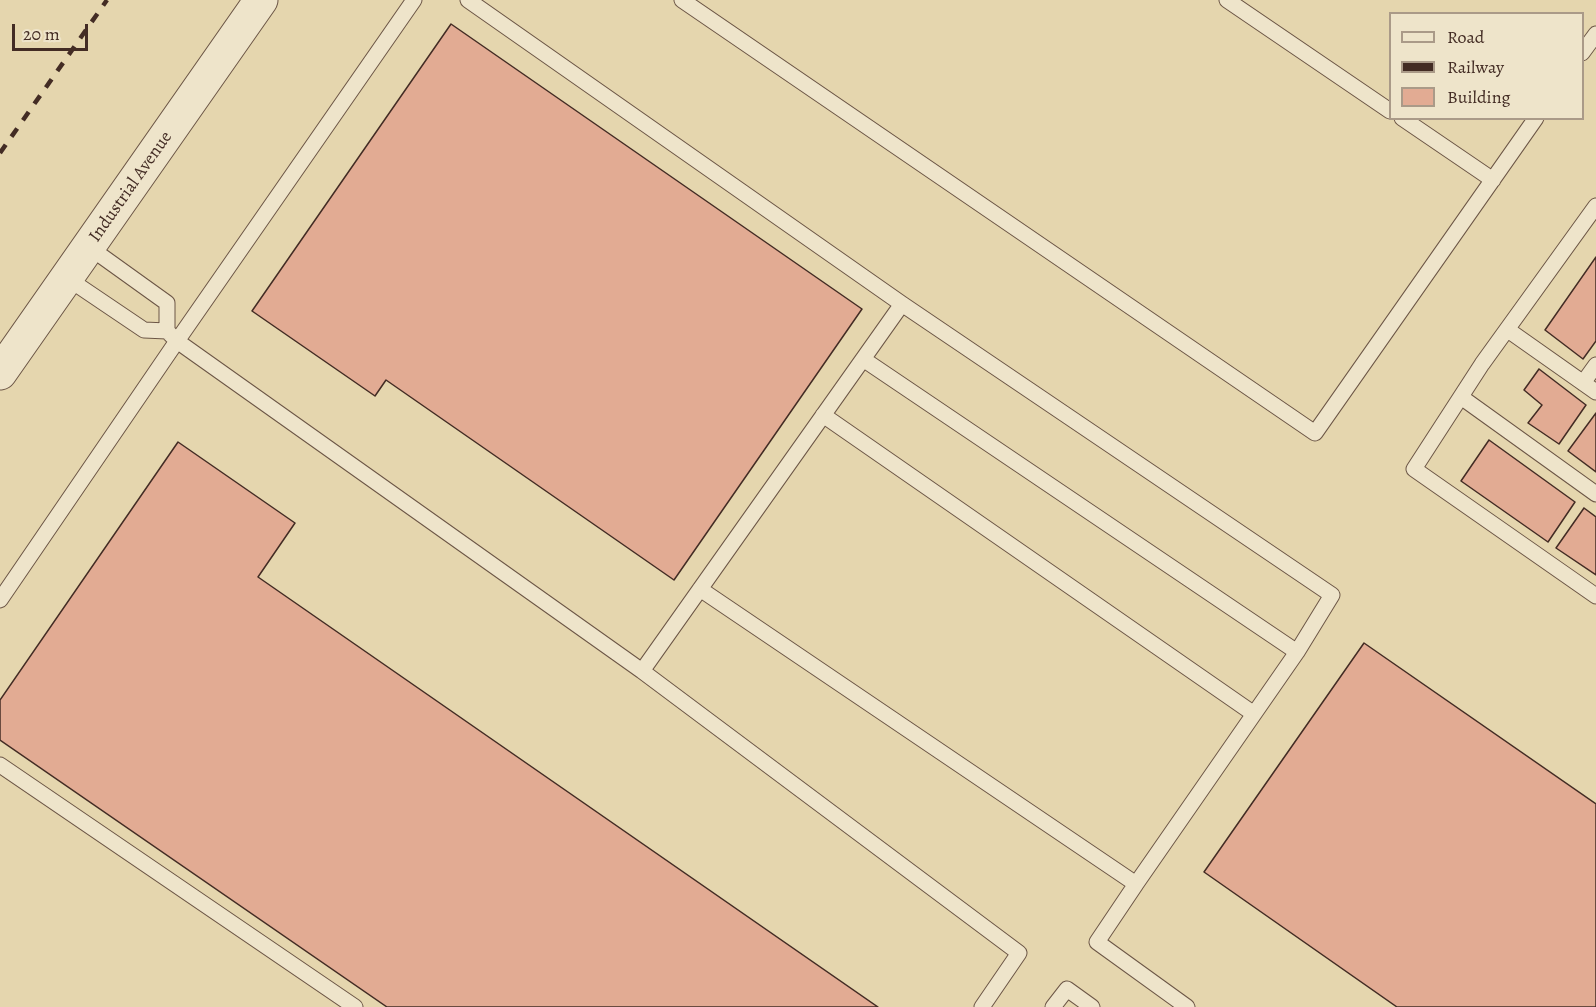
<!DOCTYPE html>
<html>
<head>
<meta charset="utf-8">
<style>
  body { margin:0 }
  #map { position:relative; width:1596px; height:1007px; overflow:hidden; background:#e5d6ae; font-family:Alegreya,serif }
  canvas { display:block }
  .legend { position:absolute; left:1389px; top:12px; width:195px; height:108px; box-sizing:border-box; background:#eee4ca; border:2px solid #aa9a88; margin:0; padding:8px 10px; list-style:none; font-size:18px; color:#432c24 }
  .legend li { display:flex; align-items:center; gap:12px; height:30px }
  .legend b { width:30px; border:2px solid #aa9a88 }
  .scale { position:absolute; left:12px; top:24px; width:76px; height:27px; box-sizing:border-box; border:3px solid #432c24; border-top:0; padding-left:8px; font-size:18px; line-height:21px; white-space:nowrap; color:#432c24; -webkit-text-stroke:4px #eee4ca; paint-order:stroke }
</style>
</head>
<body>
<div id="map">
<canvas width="1596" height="1007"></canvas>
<ul class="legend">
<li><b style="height:8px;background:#eee4ca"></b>Road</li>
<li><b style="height:8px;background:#432c24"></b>Railway</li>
<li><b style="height:16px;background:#e2ab93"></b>Building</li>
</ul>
<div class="scale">20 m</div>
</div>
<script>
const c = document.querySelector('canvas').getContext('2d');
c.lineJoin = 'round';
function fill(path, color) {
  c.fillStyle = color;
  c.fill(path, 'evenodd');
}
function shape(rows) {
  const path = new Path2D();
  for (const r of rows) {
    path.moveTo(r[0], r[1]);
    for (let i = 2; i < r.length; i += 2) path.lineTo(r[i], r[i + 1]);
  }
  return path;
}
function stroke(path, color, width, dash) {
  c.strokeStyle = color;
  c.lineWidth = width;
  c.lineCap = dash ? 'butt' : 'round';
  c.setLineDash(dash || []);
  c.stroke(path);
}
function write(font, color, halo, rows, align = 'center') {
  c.font = font + ' Alegreya,serif';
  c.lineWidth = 4.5;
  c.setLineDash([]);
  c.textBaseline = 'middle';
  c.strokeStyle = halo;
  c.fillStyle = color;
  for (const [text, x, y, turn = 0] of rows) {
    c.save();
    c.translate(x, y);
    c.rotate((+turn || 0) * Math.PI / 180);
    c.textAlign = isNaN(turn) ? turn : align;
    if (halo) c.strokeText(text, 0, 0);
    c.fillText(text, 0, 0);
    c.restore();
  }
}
const building = shape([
  [451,24,862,309,674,580,386,380,375,396,252,311,451,24],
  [1596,257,1596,341,1583,359,1545,330,1596,257],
  [1539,369,1586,405,1559,444,1528,423,1542,405,1524,390,1539,369],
  [1596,413,1596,472,1568,451,1596,413],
  [1489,440,1575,502,1548,542,1461,481,1489,440],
  [178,442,295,523,258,577,878,1007,387,1007,0,740,0,700,178,442],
  [1584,508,1596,517,1596,575,1556,548,1584,508],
  [1364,643,1596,804,1596,1007,1397,1007,1204,872,1364,643]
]);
fill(building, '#e2ab93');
stroke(building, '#432c24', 1.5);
const service = shape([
  [468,0,902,304,1332,595,1297,652],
  [682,0,1315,433,1536,118],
  [1227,0,1390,111],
  [1582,53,1596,34],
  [1402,118,1493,180],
  [1596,206,1482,364,1414,469,1596,596],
  [89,247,167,303,167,331],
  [67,278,144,330,167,331,177,341,642,671,1019,953,982,1007],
  [1508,330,1596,392],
  [1583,383,1596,365],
  [1461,397,1596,494],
  [823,415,1254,714],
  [700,589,1136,884,1297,652,863,359],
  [0,600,177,341,414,0],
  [642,671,902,304],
  [0,765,355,1007],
  [1136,884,1097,942,1187,1007],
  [1053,1007,1067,989,1092,1007]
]);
const tertiary = shape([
  [0,373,261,0]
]);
stroke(service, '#6c5646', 17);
stroke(tertiary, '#6c5646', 35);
stroke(service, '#eee4ca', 15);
stroke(tertiary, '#eee4ca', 33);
stroke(shape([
  [0,153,107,0]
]), '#432c24', 4.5, [10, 10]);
write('18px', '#432c24', '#eee4ca', [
  ["Industrial Avenue",131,187,-55]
]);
</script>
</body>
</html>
